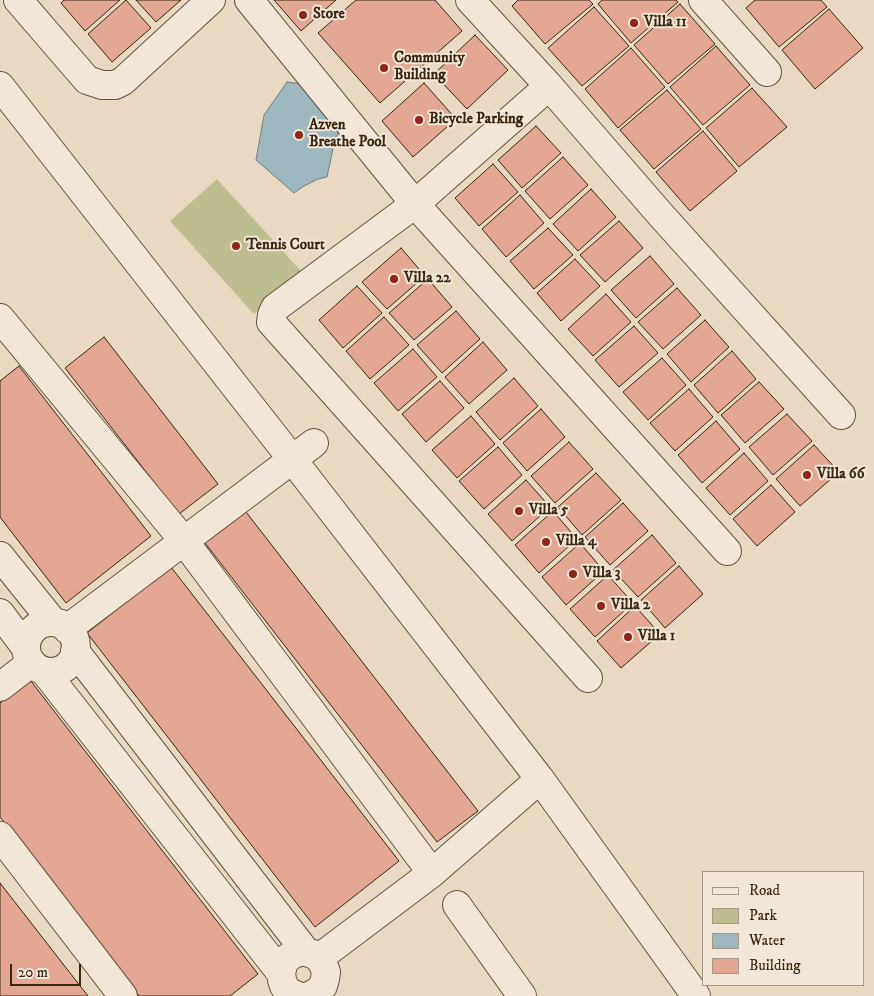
<!DOCTYPE html>
<html>
<head>
<meta charset="utf-8">
<style>
  body { margin:0 }
  #map { position:relative; width:874px; height:996px; overflow:hidden; background:#e9d9c2; font-family:"IM FELL DW Pica",serif }
  canvas { display:block }
  .legend { position:absolute; left:702px; top:871px; width:162px; height:115px; box-sizing:border-box; background:#f1e6d7; border:1px solid #a79988; margin:0; padding:6px 9px; list-style:none; font-size:15px; color:#382611 }
  .legend li { display:flex; align-items:center; gap:10px; height:25px }
  .legend b { width:25px; border:1px solid #a79988 }
  .scale { position:absolute; left:10px; top:964px; width:71px; height:22px; box-sizing:border-box; border:2px solid #382611; border-top:0; padding-left:6px; font-size:15px; line-height:18px; white-space:nowrap; color:#382611; -webkit-text-stroke:4px #f1e6d7; paint-order:stroke }
</style>
</head>
<body>
<div id="map">
<canvas width="874" height="996"></canvas>
<ul class="legend">
<li><b style="height:6px;background:#f1e6d7"></b>Road</li>
<li><b style="height:14px;background:#bdbd8f"></b>Park</li>
<li><b style="height:14px;background:#9db7be"></b>Water</li>
<li><b style="height:14px;background:#e3a692"></b>Building</li>
</ul>
<div class="scale">20 m</div>
</div>
<script>
const c = document.querySelector('canvas').getContext('2d');
c.lineJoin = 'round';
function fill(path, color) {
  c.fillStyle = color;
  c.fill(path, 'evenodd');
}
function shape(rows) {
  const path = new Path2D();
  for (const r of rows) {
    if (r.length === 3) {
      path.moveTo(r[0] + r[2], r[1]);
      path.arc(r[0], r[1], r[2], 0, 2 * Math.PI);
      continue;
    }
    path.moveTo(r[0], r[1]);
    for (let i = 2; i < r.length; i += 2) path.lineTo(r[i], r[i + 1]);
  }
  return path;
}
function stroke(path, color, width, dash) {
  c.strokeStyle = color;
  c.lineWidth = width;
  c.lineCap = dash ? 'butt' : 'round';
  c.setLineDash(dash || []);
  c.stroke(path);
}
function write(font, color, halo, rows, align = 'center') {
  c.font = font + ' "IM FELL DW Pica",serif';
  c.lineWidth = 4;
  c.setLineDash([]);
  c.textBaseline = 'middle';
  c.strokeStyle = halo;
  c.fillStyle = color;
  for (const [text, x, y, turn = 0] of rows) {
    c.save();
    c.translate(x, y);
    c.rotate((+turn || 0) * Math.PI / 180);
    c.textAlign = isNaN(turn) ? turn : align;
    if (halo) c.strokeText(text, 0, 0);
    c.fillText(text, 0, 0);
    c.restore();
  }
}
fill(shape([
  [217,179,301,271,254,314,170,221]
]), '#bdbd8f');
const water = shape([
  [287,82,310,85,342,121,333,149,327,177,318,179,304,186,294,193,256,160,264,115,287,82]
]);
fill(water, '#9db7be');
stroke(water, '#757d79', 1);
const building = shape([
  [64,0,120,0,85,31,61,3,64,0],
  [126,0,151,28,112,62,88,34,126,0],
  [136,0,181,0,156,22,136,0],
  [274,0,336,0,301,31,274,0],
  [356,0,435,0,462,31,380,103,318,33,356,0],
  [518,0,589,0,593,4,545,44,512,6,518,0],
  [602,0,676,0,678,2,631,43,598,4,602,0],
  [755,0,821,0,827,7,779,47,746,8,755,0],
  [680,4,715,44,668,84,634,45,680,4],
  [594,7,629,46,582,86,548,48,594,7],
  [829,9,863,48,815,89,782,50,829,9],
  [475,35,508,70,467,109,434,74,475,35],
  [716,46,750,85,703,125,670,87,716,46],
  [631,48,665,87,618,128,585,89,631,48],
  [424,83,456,119,413,157,382,121,424,83],
  [752,88,787,127,739,167,706,128,752,88],
  [667,90,701,129,654,169,620,130,667,90],
  [536,126,561,153,522,188,498,160,536,126],
  [703,131,737,171,690,211,656,172,703,131],
  [563,157,588,185,550,219,525,191,563,157],
  [493,164,518,192,479,226,455,198,493,164],
  [591,189,616,217,578,251,553,224,591,189],
  [520,195,544,223,506,257,482,229,520,195],
  [619,221,643,248,605,282,580,255,619,221],
  [548,228,573,255,534,289,510,261,548,228],
  [401,248,425,276,387,309,362,282,401,248],
  [650,256,674,284,636,318,611,290,650,256],
  [575,259,600,286,561,321,537,293,575,259],
  [428,279,452,307,414,340,389,313,428,279],
  [357,286,382,313,343,348,319,320,357,286],
  [677,288,701,315,663,349,638,322,677,288],
  [606,294,631,322,593,356,568,329,606,294],
  [456,311,480,339,442,373,417,345,456,311],
  [384,317,409,345,370,379,346,351,384,317],
  [705,320,729,347,691,382,667,354,705,320],
  [634,326,658,353,619,387,595,360,634,326],
  [104,337,218,484,179,514,65,368,104,337],
  [483,342,507,370,469,404,445,377,483,342],
  [413,349,437,377,398,411,374,383,413,349],
  [732,351,756,379,718,413,694,385,732,351],
  [662,358,686,385,648,420,623,392,662,358],
  [19,366,151,536,66,603,0,517,0,381,19,366],
  [514,378,538,406,500,440,476,412,514,378],
  [440,381,464,408,426,442,402,414,440,381],
  [759,382,784,409,745,443,721,415,759,382],
  [689,389,713,417,675,451,650,423,689,389],
  [541,409,565,437,527,471,503,443,541,409],
  [787,414,812,441,773,475,749,447,787,414],
  [471,416,495,444,457,478,432,450,471,416],
  [716,421,740,449,702,483,678,455,716,421],
  [569,442,593,469,555,503,531,476,569,442],
  [814,445,839,472,800,506,776,479,814,445],
  [498,447,522,475,484,509,459,481,498,447],
  [744,453,768,481,730,515,706,488,744,453],
  [596,473,621,500,582,535,558,507,596,473],
  [526,480,550,507,512,541,488,514,526,480],
  [771,485,795,512,757,546,733,519,771,485],
  [623,503,648,531,610,565,585,537,623,503],
  [553,511,577,539,539,573,515,545,553,511],
  [246,512,478,811,437,842,205,543,246,512],
  [652,535,676,563,638,597,613,570,652,535],
  [580,543,604,571,566,605,542,577,580,543],
  [679,566,703,594,665,628,641,600,679,566],
  [171,567,399,861,315,927,87,633,171,567],
  [608,575,633,603,595,637,570,609,608,575],
  [635,606,660,634,621,668,597,641,635,606],
  [30,680,258,974,230,996,139,996,0,817,0,703,30,680],
  [0,883,88,996,0,996,0,883]
]);
fill(building, '#e3a692');
stroke(building, '#382611', 1);
const minor = shape([
  [18,0,87,80,102,85,115,85,123,81,211,0],
  [249,0,415,204,727,551],
  [470,0,549,86,660,214,841,415],
  [703,0,767,72],
  [0,86,292,459,540,779,696,996],
  [549,86,415,204,275,308,272,315,271,322,588,678],
  [0,318,184,541,432,873,319,958],
  [0,556,53,622],
  [0,613,26,648],
  [51,647,25],
  [67,629,314,443],
  [75,651,306,952],
  [45,672,281,973],
  [0,687,31,663],
  [0,836,123,996],
  [432,873,540,779],
  [457,905,522,996],
  [298,996,289,992,284,986,282,980,281,973,283,965,286,959,292,955,299,952,306,952,313,954,319,958,323,964,326,972,325,979,323,986,317,992,309,996]
]);
stroke(minor, '#64533d', 30);
stroke(minor, '#f1e6d7', 28);
for (const [x, y, r, color] of [
  [303,15,5,"#8f2418"],
  [634,23,5,"#8f2418"],
  [384,68,5,"#8f2418"],
  [419,120,5,"#8f2418"],
  [299,135,5,"#8f2418"],
  [236,246,5,"#8f2418"],
  [394,279,5,"#8f2418"],
  [807,475,5,"#8f2418"],
  [519,511,5,"#8f2418"],
  [546,542,5,"#8f2418"],
  [573,574,5,"#8f2418"],
  [601,606,5,"#8f2418"],
  [628,637,5,"#8f2418"]
]) {
  const dot = new Path2D();
  dot.arc(x, y, r, 0, 2 * Math.PI);
  c.fillStyle = color;
  c.fill(dot);
  stroke(dot, '#f1e6d7', 2);
}
write('bold 15px', '#382611', '#f1e6d7', [
  ["Store",313,15],
  ["Villa 11",644,23],
  ["Community",394,59],
  ["Building",394,76],
  ["Bicycle Parking",429,120],
  ["Azven",309,126],
  ["Breathe Pool",309,143],
  ["Tennis Court",246,246],
  ["Villa 22",404,279],
  ["Villa 66",817,475],
  ["Villa 5",529,511],
  ["Villa 4",556,542],
  ["Villa 3",583,574],
  ["Villa 2",611,606],
  ["Villa 1",638,637]
], 'left');
</script>
</body>
</html>
